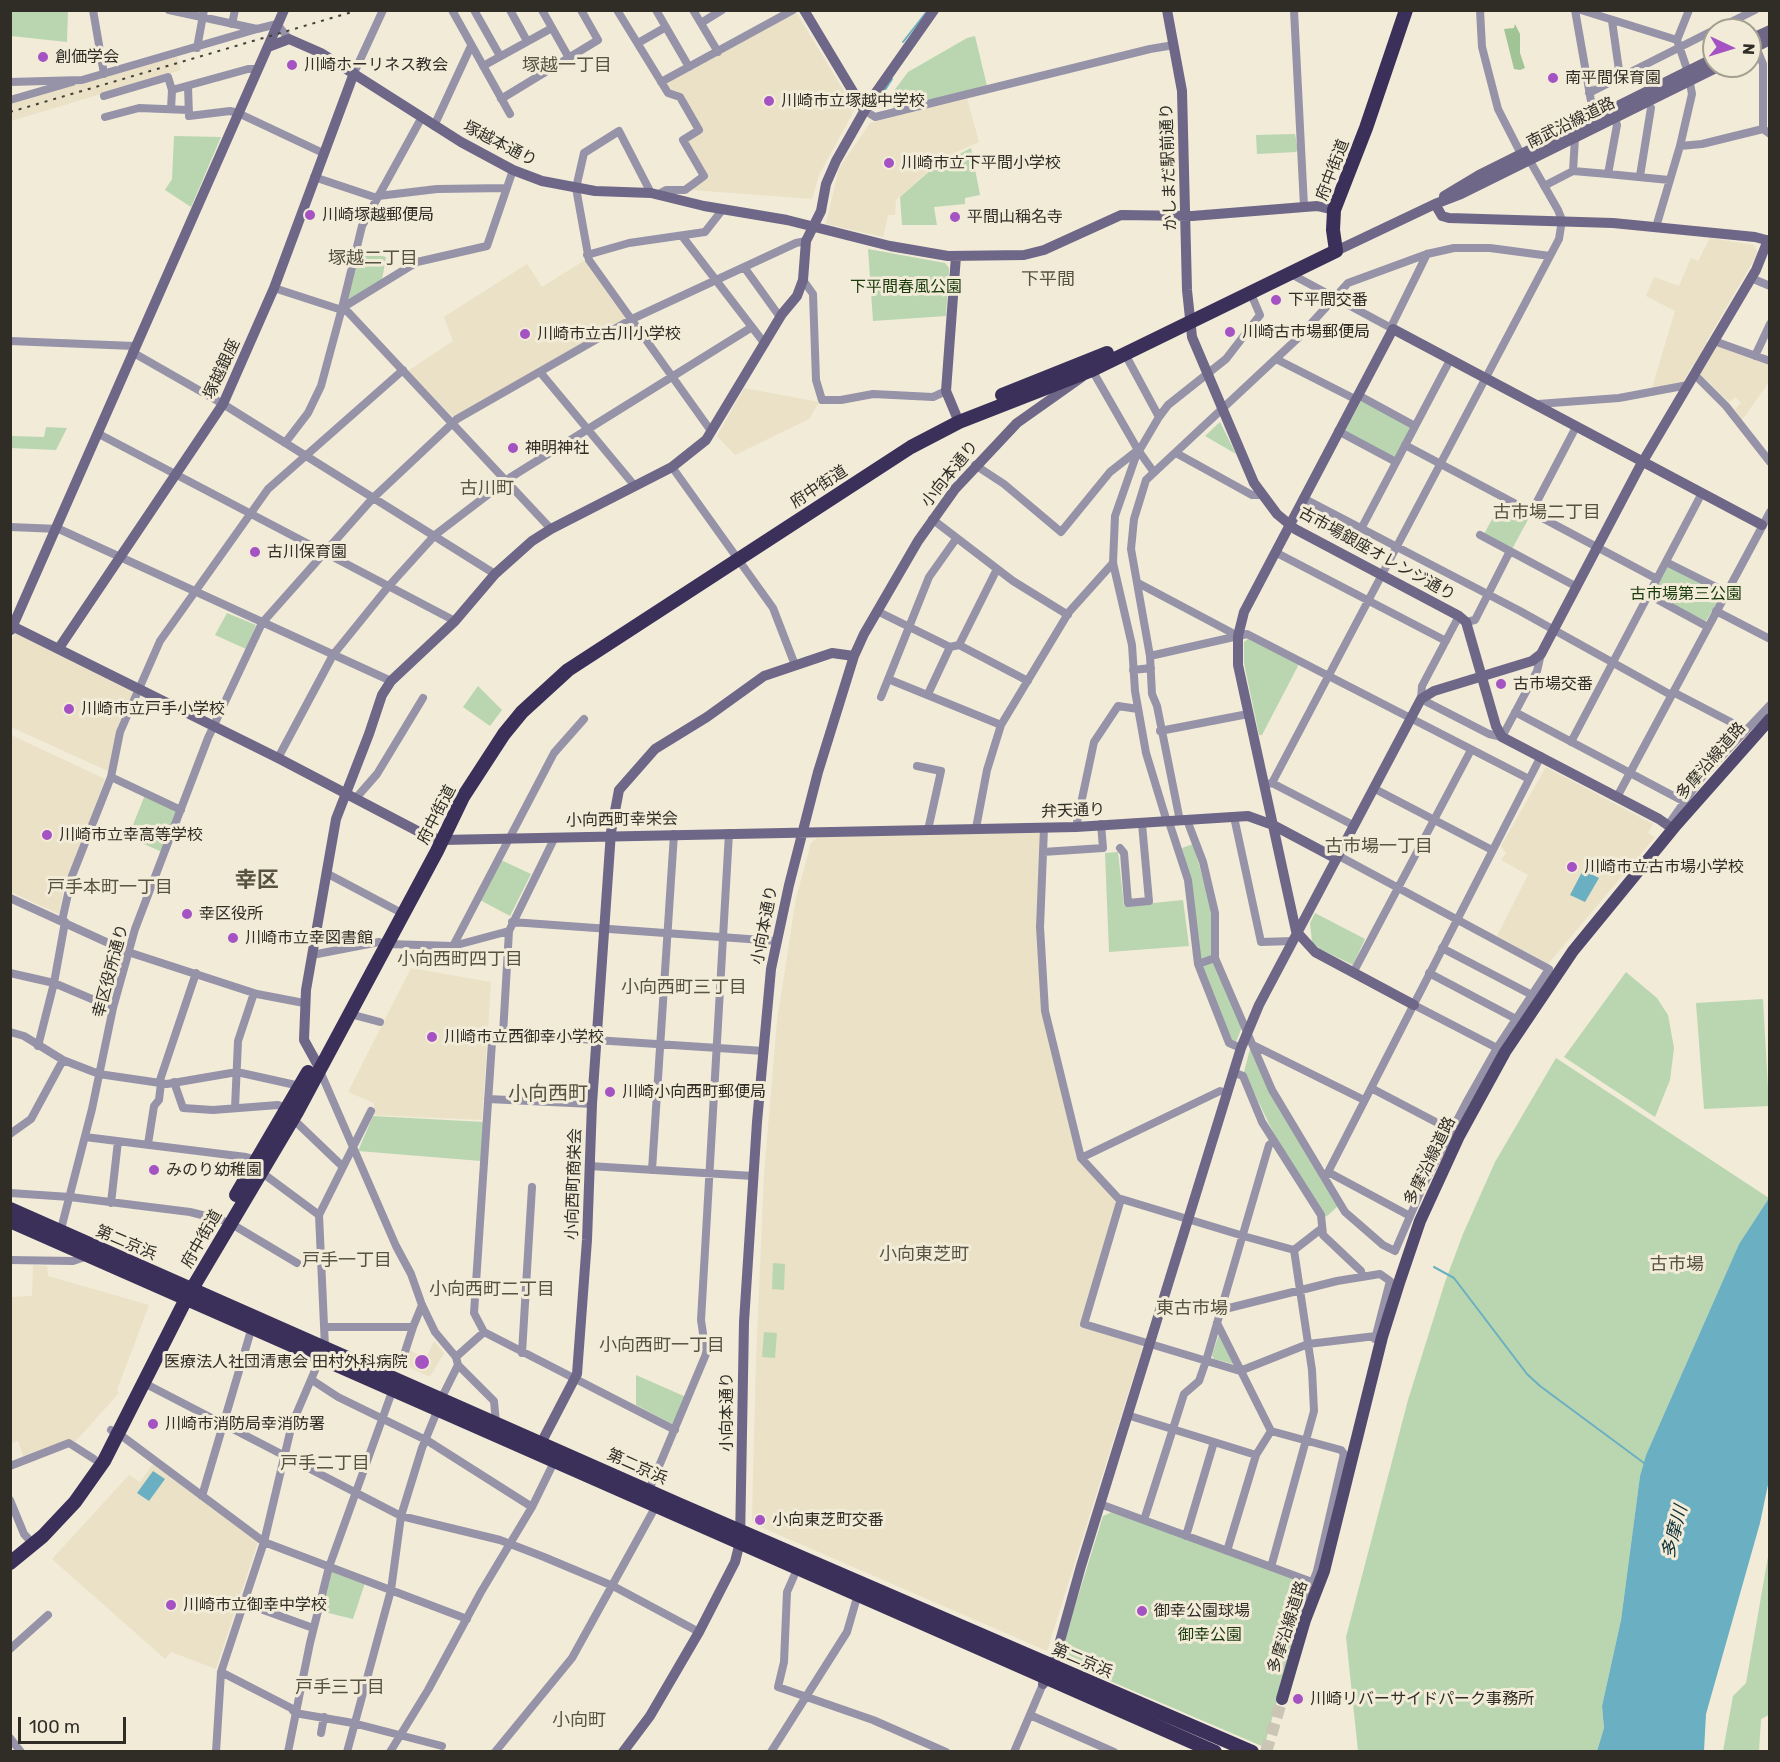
<!DOCTYPE html>
<html>
<head>
<meta charset="utf-8">
<style>
  body { margin:0 }
  #map { position:relative; width:1780px; height:1762px; overflow:hidden; background:#f1ebd8; font-family:Rubik,sans-serif }
  canvas { display:block }
  .frame { position:absolute; inset:0; border:12px solid #2f2d26; pointer-events:none }
  .north { position:absolute; left:1702px; top:18px; width:60px; height:60px; box-sizing:border-box; background:#f1ebd8; border:2px solid #a39f91; border-radius:50%; rotate:94deg; font-size:16px; font-weight:700; line-height:24px; text-align:center; color:#2f2d26 }
  .north::after { content:''; display:block; margin:auto; width:21px; height:27px; background:#a553c2; clip-path:polygon(50% 0,100% 100%,50% 72%,0 100%) }
  .scale { position:absolute; left:18px; top:1717px; width:108px; height:27px; box-sizing:border-box; border:3px solid #2f2d26; border-top:0; padding-left:8px; font-size:18px; line-height:21px; white-space:nowrap; color:#2f2d26; -webkit-text-stroke:4px #f1ebd8; paint-order:stroke }
</style>
</head>
<body>
<div id="map">
<canvas width="1780" height="1762"></canvas>
<div class="frame"></div>
<div class="north">N</div>
<div class="scale">100 m</div>
</div>
<script>
const c = document.querySelector('canvas').getContext('2d');
c.lineJoin = 'round';
function fill(path, color) {
  c.fillStyle = color;
  c.fill(path, 'evenodd');
}
function shape(rows) {
  const path = new Path2D();
  for (const r of rows) {
    path.moveTo(r[0], r[1]);
    for (let i = 2; i < r.length; i += 2) path.lineTo(r[i], r[i + 1]);
  }
  return path;
}
function stroke(path, color, width, dash) {
  c.strokeStyle = color;
  c.lineWidth = width;
  c.lineCap = dash ? 'butt' : 'round';
  c.setLineDash(dash || []);
  c.stroke(path);
}
function write(font, color, halo, rows, align = 'center') {
  c.font = font + ' Rubik,"Noto Sans JP",sans-serif';
  c.lineWidth = 6;
  c.setLineDash([]);
  c.textBaseline = 'middle';
  c.strokeStyle = halo;
  c.fillStyle = color;
  for (const [text, x, y, turn = 0] of rows) {
    c.save();
    c.translate(x, y);
    c.rotate((+turn || 0) * Math.PI / 180);
    c.textAlign = isNaN(turn) ? turn : align;
    if (halo) c.strokeText(text, 0, 0);
    c.fillText(text, 0, 0);
    c.restore();
  }
}
fill(shape([
  [796,12,855,109,819,175,812,199,692,190,704,179,686,141,703,130,682,94,671,91,666,83],
  [177,56,181,70,11,121,11,102],
  [967,98,979,142,943,158,896,200,895,215,888,215,883,237,826,224,839,168,870,123],
  [1710,238,1754,245,1758,253,1706,342,1769,365,1769,382,1742,420,1735,409,1741,403,1736,397,1729,402,1692,366,1683,383,1652,388,1675,311,1646,296,1654,277,1679,286,1691,258,1698,261],
  [585,260,625,316,625,320,453,417,408,371,453,341,444,317,527,264,542,287],
  [744,388,819,402,809,419,735,455,717,436],
  [15,633,134,691,117,733,108,771,11,727,11,642],
  [11,735,105,779,63,893,59,914,11,892],
  [1546,767,1653,824,1648,833,1655,837,1548,964,1497,936,1528,875,1501,860,1506,853,1501,846],
  [1037,830,1041,833,1036,923,1042,1012,1078,1161,1117,1201,1079,1325,1141,1344,1142,1349,1047,1651,754,1524,752,1520,756,1359,764,1175,777,1021,796,898,811,843,818,837],
  [411,968,491,982,482,1120,374,1115,374,1103,348,1092],
  [33,1265,47,1266,48,1276,149,1305,117,1390,119,1393,75,1442,70,1439,24,1458,18,1441,11,1443,11,1440,10,1297,32,1296],
  [434,1341,444,1353,430,1377,404,1365,409,1350,426,1358],
  [153,1464,258,1542,216,1669,171,1652,165,1659,52,1559,129,1475,140,1482]
]), '#eae1c7');
fill(shape([
  [10,11,68,11,67,42,11,36],
  [975,36,987,86,894,109,890,96,908,72,967,38],
  [1295,134,1298,150,1296,152,1257,154,1256,135],
  [174,136,221,137,191,207,165,190,172,179],
  [971,148,980,195,965,198,965,204,934,207,937,225,902,225,900,197,933,168],
  [868,249,945,263,949,268,946,316,873,321],
  [359,250,386,257,382,280,345,304],
  [1361,401,1411,426,1395,458,1345,431],
  [1220,422,1236,454,1205,436],
  [46,427,67,428,56,450,11,448,11,436,44,437],
  [1502,501,1530,516,1512,549,1484,534],
  [1669,565,1719,593,1720,597,1706,621,1654,596,1653,593,1666,566],
  [227,613,256,625,246,649,215,635],
  [1249,638,1299,664,1262,735,1259,735,1244,663,1244,642],
  [478,686,502,710,490,726,463,707],
  [145,795,177,811,162,852,128,837],
  [1193,844,1213,913,1212,956,1200,960,1190,880,1182,848],
  [1118,852,1124,906,1183,900,1189,946,1109,952,1105,853],
  [501,860,531,874,510,916,480,900],
  [1315,913,1365,939,1353,965,1320,949,1312,942,1310,923],
  [1213,962,1242,1027,1236,1042,1231,1041,1201,965],
  [1626,972,1657,998,1668,1015,1674,1048,1670,1080,1655,1117,1564,1057],
  [1763,999,1769,1106,1704,1109,1696,1003],
  [1250,1049,1252,1049,1338,1206,1326,1217,1275,1136,1244,1072],
  [1556,1058,1769,1198,1739,1244,1646,1455,1640,1476,1621,1620,1602,1706,1604,1728,1597,1751,1358,1751,1346,1637,1408,1400,1445,1282,1463,1234,1495,1162],
  [373,1116,484,1122,481,1161,358,1151],
  [773,1263,785,1264,784,1290,772,1289],
  [764,1332,777,1333,775,1358,762,1357],
  [1219,1334,1234,1362,1233,1364,1214,1359,1212,1355],
  [636,1375,686,1397,675,1423,672,1424,636,1405],
  [1112,1512,1302,1582,1304,1585,1298,1609,1298,1627,1264,1747,1066,1662,1060,1654,1103,1516],
  [1769,1551,1769,1715,1761,1719,1759,1751,1723,1751,1733,1696,1746,1683],
  [331,1570,365,1583,353,1619,320,1611]
]), '#bad6b0');
fill(shape([
  [1515,24,1520,34,1520,53,1525,68,1520,70,1514,69,1504,29,1514,28]
]), '#a1c496');
fill(shape([
  [1583,870,1599,878,1585,902,1570,895],
  [1769,1198,1769,1480,1760,1523,1706,1714,1704,1751,1597,1751,1604,1728,1602,1706,1621,1620,1640,1476,1646,1455,1739,1244],
  [153,1471,165,1479,149,1501,137,1493]
]), '#6bafc2');
stroke(shape([
  [903,42,928,10],
  [876,104,892,79],
  [1434,1267,1454,1278,1527,1374,1540,1386,1644,1463]
]), '#6bafc2', 2);
stroke(shape([
  [1266,1752,1282,1699]
]), '#cac5b4', 12, [12, 6]);
stroke(shape([
  [93,10,104,74],
  [169,10,257,29,277,24,289,39],
  [452,10,510,114],
  [474,10,500,56],
  [510,10,527,41],
  [542,10,569,58],
  [617,10,668,93,680,97,699,130,683,140,704,176,685,190,666,190,659,194],
  [656,10,689,67],
  [693,10,718,52],
  [1294,10,1304,206],
  [1575,10,1594,118],
  [1581,10,1677,40],
  [1612,21,1620,77],
  [701,23,722,10],
  [232,24,235,10],
  [1715,30,1755,10],
  [638,43,666,27],
  [1756,47,1763,64,1763,129,1770,134],
  [197,48,204,10],
  [483,66,552,28],
  [354,73,383,10],
  [10,82,82,80,257,29],
  [661,82,793,10],
  [188,86,189,116,230,111,238,113,323,153],
  [1589,93,1714,30],
  [104,96,168,77,172,90,248,69,258,69],
  [501,99,598,40,581,10],
  [10,100,72,82],
  [171,109,172,90],
  [864,110,875,117,1150,49,1174,45],
  [105,117,139,108,188,110],
  [434,126,471,46],
  [1680,146,1702,144,1763,129],
  [1573,171,1608,174,1617,125,1615,118],
  [1608,174,1669,180],
  [1640,176,1651,108],
  [314,177,377,198],
  [1544,186,1573,171,1575,138],
  [651,193,619,131,584,153,576,188,589,260,711,431],
  [378,196,437,189,506,188],
  [1656,227,1680,146,1692,94,1688,72,1677,40,1689,10],
  [682,236,765,344],
  [587,255,629,243,705,232,723,209],
  [744,267,780,317],
  [1291,274,1393,329],
  [1751,278,1770,286],
  [803,280,813,294,816,380,822,400,841,400,873,394,933,397,946,391],
  [274,288,348,312,551,529],
  [342,308,362,226,422,117],
  [1391,327,1427,254],
  [10,341,134,346],
  [1714,341,1770,361],
  [132,352,223,404,495,574],
  [1125,354,1159,417],
  [1755,356,1770,324],
  [1276,359,1355,399],
  [1092,370,1138,450,1153,471],
  [540,372,634,485],
  [1695,375,1726,406,1770,462],
  [1358,395,1415,426],
  [1538,404,1619,398,1688,385],
  [1338,431,1396,462],
  [97,433,455,621],
  [285,443,308,413,321,386,342,308,417,262,487,246,513,170],
  [1405,445,1657,579],
  [1176,453,1252,495,1262,495],
  [975,465,1004,484,1061,532,1110,472,1138,450],
  [672,467,773,608,795,665],
  [1303,498,1520,611,1671,695],
  [1531,513,1576,427],
  [932,519,1013,581,1068,615],
  [10,527,59,529,391,681],
  [1361,529,1450,360],
  [1480,535,1577,587],
  [1275,552,1446,641],
  [1666,562,1726,592],
  [1138,583,1238,636],
  [1649,595,1708,627],
  [877,611,950,647,959,645,1028,681],
  [1716,611,1770,639],
  [1459,616,1422,686,1421,699,1489,734,1502,737,1537,671,1541,654],
  [1466,622,1475,620,1510,551],
  [959,645,997,569],
  [1150,656,1247,634,1529,779],
  [1133,670,1151,668],
  [888,679,1001,725],
  [1673,692,1746,730],
  [928,694,950,647],
  [881,697,929,577,956,539],
  [1515,712,1683,801],
  [1160,731,1248,714],
  [1571,742,1702,493],
  [278,758,333,655,388,587,435,535,511,477,752,327],
  [917,766,941,771,928,830],
  [111,777,181,810],
  [1272,783,1559,239,1562,220,1558,210,1530,161,1521,154,1498,109,1482,47,1480,10],
  [1268,784,1272,783,1353,825],
  [1373,788,1492,850],
  [1617,797,1770,512],
  [356,798,377,774,423,698],
  [1234,817,1261,942,1293,941],
  [1187,820,1203,862,1215,913,1215,958,1272,1090,1345,1212,1383,1245,1395,1251,1423,1186,1466,1103,1497,1048,1549,969,1337,855],
  [1180,821,1157,706,1152,694,1150,656,1131,549,1134,519,1146,480,1298,338,1348,283,1427,254,1454,248,1490,248,1550,256],
  [1167,822,1146,753,1135,691,1132,645,1113,563,1115,516,1136,456,1159,417,1168,405,1226,359,1260,315,1251,294],
  [1169,822,1188,880,1198,964,1229,1043,1241,1048],
  [1668,825,1702,777,1770,705],
  [1076,827,1094,742,1118,706,1138,709],
  [976,828,987,770,1001,725,1069,612,1113,563],
  [1044,828,1040,927,1045,1011,1081,1158,1118,1198,1247,1237,1294,1250,1321,1229],
  [1120,848,1124,853,1128,903,1149,901,1142,824],
  [1043,852,1103,848,1101,824],
  [328,874,396,910],
  [10,898,128,952,257,994,304,1003],
  [62,921,72,876,111,777,120,732,160,641,268,489,403,370],
  [512,922,776,941],
  [388,944,453,946,509,931],
  [453,946,554,753,584,719],
  [1442,948,1532,995],
  [312,955,379,942],
  [1198,964,1215,958],
  [10,973,54,983,113,1008],
  [1353,973,1471,750],
  [1429,973,1516,1019],
  [1414,1005,1497,1048],
  [350,1014,380,1022],
  [10,1032,24,1036,63,1060,99,1074,167,1084,237,1072,300,1086],
  [503,1034,509,931,555,837],
  [1253,1045,1364,1100],
  [38,1046,54,983,65,922],
  [320,1071,396,1246,411,1274,422,1305,435,1332,456,1357,458,1365,494,1401,496,1423],
  [1233,1072,1243,1076,1262,1122,1321,1215,1323,1235,1361,1271,1362,1276],
  [174,1082,183,1108,213,1110,278,1105,287,1108],
  [159,1083,196,973],
  [1371,1088,1451,1130],
  [488,1099,592,1104],
  [235,1108,238,1041,254,993],
  [293,1119,341,1165],
  [10,1134,31,1119,63,1060],
  [85,1137,246,1157,257,1160],
  [148,1144,154,1106,159,1100,161,1083],
  [1081,1158,1220,1091,1227,1093],
  [589,1166,753,1176],
  [652,1170,674,834],
  [261,1172,319,1215],
  [1328,1172,1410,1216],
  [1325,1178,1541,756],
  [10,1193,70,1197,190,1212,222,1220],
  [1121,1199,1084,1324,1240,1371,1308,1344,1376,1336],
  [111,1203,118,1141],
  [230,1223,297,1263],
  [60,1233,92,1109,113,1008,135,929,208,738,262,623,373,498,457,419,632,319,796,243,806,241],
  [10,1260,73,1261,85,1257],
  [1221,1310,1337,1281,1380,1274,1390,1281,1375,1339],
  [1217,1323,1271,1431,1341,1450,1344,1454,1317,1571,1303,1608,1305,1616],
  [325,1327,413,1327,422,1305],
  [522,1353,532,1187],
  [456,1357,484,1332],
  [402,1361,413,1327],
  [312,1380,338,1397,428,1441,532,1507],
  [144,1383,401,1516,500,1540,544,1557,613,1586,699,1632],
  [441,1399,458,1365],
  [1127,1415,1256,1455],
  [111,1430,122,1436,264,1542,467,1619],
  [675,1430,484,1332,474,1313,492,1042,503,1034,764,1051],
  [10,1466,69,1443,94,1459],
  [649,1490,706,1354,701,1320,729,833],
  [202,1496,252,1327],
  [10,1500,24,1534,33,1544],
  [1100,1504,1312,1582],
  [1144,1520,1184,1394,1199,1381,1206,1361,1269,1145,1274,1141],
  [1186,1536,1214,1442],
  [1227,1551,1256,1455,1271,1431],
  [798,1567,787,1592,784,1662,778,1687,873,1720,946,1752],
  [1271,1567,1314,1411,1312,1370,1294,1250],
  [244,1603,313,1628],
  [10,1649,48,1615],
  [221,1672,291,1708,295,1713,353,1723,442,1746],
  [1030,1715,1114,1752],
  [321,1733,324,1717],
  [10,1738,21,1752],
  [216,1752,221,1672,264,1542,292,1424,325,1347,319,1215,371,1111],
  [288,1752,310,1643,329,1567,393,1389],
  [347,1752,391,1590,401,1516,422,1448,438,1409],
  [390,1752,428,1690,481,1592,532,1507,555,1460],
  [495,1752,572,1658,656,1506],
  [771,1752,847,1632,858,1594],
  [1014,1752,1043,1684]
]), '#9692a8', 8);
stroke(shape([
  [804,10,864,110],
  [1167,10,1182,91,1187,290,1192,337,1254,483,1277,514,1295,529,1459,616,1466,622,1496,726,1502,737,1659,819,1673,829],
  [1750,39,1770,30],
  [268,47,289,39,321,53,461,142,513,170,542,181,595,191,651,193,704,206,787,220,890,246,948,256,1024,255,1044,250,1121,215,1192,216,1317,206,1334,210],
  [1750,50,1770,40],
  [1444,196,1479,175,1714,58],
  [1435,204,1442,216,1449,218,1613,223,1755,237,1770,241],
  [1336,251,1435,204,1461,194,1720,66],
  [956,256,946,391,956,415],
  [10,625,278,758,427,836,442,840,1076,827,1248,816,1273,825,1335,858],
  [11,630,284,10],
  [59,648,223,404,274,288,354,73],
  [1414,1005,1315,952,1296,931,1238,665,1238,636,1244,612,1393,329,1762,525],
  [320,1069,304,1040,306,990,336,819,369,734,382,695,391,681,455,621,495,574,532,541,551,529,672,467,706,440,782,314,797,296,803,280,806,241,821,211,826,184,836,161,870,101,934,10],
  [538,1449,577,1374,587,1240,592,1104,611,832,619,790,655,749,707,717,764,676,832,653,854,656],
  [1043,1684,1049,1677,1053,1666,1081,1566,1241,1048,1259,1005,1421,699,1434,691,1532,661,1541,654,1639,468,1756,270,1768,240],
  [623,1752,650,1716,699,1632,735,1562,740,1542,744,1322,757,1122,771,969,789,885,818,772,854,656,864,634,918,541,955,489,1017,423,1082,377]
]), '#6e6787', 10);
stroke(shape([
  [1282,1699,1305,1620,1324,1571,1382,1337,1399,1283,1420,1221,1459,1136,1505,1052,1573,951,1677,824,1770,719]
]), '#52496f', 12);
stroke(shape([
  [1002,395,1107,353],
  [236,1195,308,1072],
  [10,1209,680,1505,1252,1752],
  [10,1221,1215,1752],
  [10,1563,43,1536,75,1502,104,1461,186,1299,297,1112,437,851,463,797,504,734,522,712,568,670,911,447,959,422,1092,370,1336,251,1333,230,1334,210,1366,128,1406,10]
]), '#3a305a', 14);
stroke(shape([
  [10,112,359,10]
]), '#434038', 2, [3, 6]);
for (const [x, y, r, color] of [
  [43,57,6,"#a553c2"],
  [292,65,6,"#a553c2"],
  [1553,78,6,"#a553c2"],
  [769,101,6,"#a553c2"],
  [889,163,6,"#a553c2"],
  [310,215,6,"#a553c2"],
  [955,217,6,"#a553c2"],
  [1276,300,6,"#a553c2"],
  [1230,332,6,"#a553c2"],
  [525,334,6,"#a553c2"],
  [513,448,6,"#a553c2"],
  [255,552,6,"#a553c2"],
  [1501,684,6,"#a553c2"],
  [69,709,6,"#a553c2"],
  [47,835,6,"#a553c2"],
  [1572,867,6,"#a553c2"],
  [187,914,6,"#a553c2"],
  [233,938,6,"#a553c2"],
  [432,1037,6,"#a553c2"],
  [610,1092,6,"#a553c2"],
  [154,1170,6,"#a553c2"],
  [422,1362,8,"#a553c2"],
  [153,1424,6,"#a553c2"],
  [760,1520,6,"#a553c2"],
  [171,1605,6,"#a553c2"],
  [1142,1611,6,"#a553c2"],
  [1298,1699,6,"#a553c2"]
]) {
  const dot = new Path2D();
  dot.arc(x, y, r, 0, 2 * Math.PI);
  c.fillStyle = color;
  c.fill(dot);
  stroke(dot, '#f1ebd8', 2);
}
write('16px', '#2f2d26', '#f1ebd8', [
  ["創価学会",55,57],
  ["川崎ホーリネス教会",304,65],
  ["南平間保育園",1565,78],
  ["川崎市立塚越中学校",781,101],
  ["川崎市立下平間小学校",901,163],
  ["川崎塚越郵便局",322,215],
  ["平間山稱名寺",967,217],
  ["下平間交番",1288,300],
  ["川崎古市場郵便局",1242,332],
  ["川崎市立古川小学校",537,334],
  ["神明神社",525,448],
  ["古川保育園",267,552],
  ["古市場交番",1513,684],
  ["川崎市立戸手小学校",81,709],
  ["川崎市立幸高等学校",59,835],
  ["川崎市立古市場小学校",1584,867],
  ["幸区役所",199,914],
  ["川崎市立幸図書館",245,938],
  ["川崎市立西御幸小学校",444,1037],
  ["川崎小向西町郵便局",622,1092],
  ["みのり幼稚園",166,1170],
  ["医療法人社団清恵会 田村外科病院",408,1362,"right"],
  ["川崎市消防局幸消防署",165,1424],
  ["小向東芝町交番",772,1520],
  ["川崎市立御幸中学校",183,1605],
  ["御幸公園球場",1154,1611],
  ["川崎リバーサイドパーク事務所",1310,1699]
], 'left');
write('16px', '#2f2d26', '#f1ebd8', [
  ["南武沿線道路",1571,123,-26],
  ["塚越本通り",500,144,27],
  ["かしまだ駅前通り",1169,167,-92],
  ["府中街道",1333,170,-69],
  ["塚越銀座",222,369,-65],
  ["小向本通り",950,474,-51],
  ["府中街道",819,487,-33],
  ["古市場銀座オレンジ通り",1377,554,29],
  ["多摩沿線道路",1711,761,-49],
  ["弁天通り",1073,811,-2],
  ["府中街道",437,815,-63],
  ["小向西町幸栄会",622,820,-1],
  ["小向本通り",765,925,-79],
  ["幸区役所通り",111,971,-75],
  ["多摩沿線道路",1430,1161,-64],
  ["小向西町商栄会",574,1184,-88],
  ["府中街道",202,1239,-60],
  ["第二京浜",126,1243,23],
  ["小向本通り",727,1412,-90],
  ["第二京浜",637,1467,24],
  ["多摩沿線道路",1288,1627,-72],
  ["第二京浜",1082,1661,23]
]);
write('16px', '#18390a', '#f1ebd8', [
  ["下平間春風公園",906,287],
  ["古市場第三公園",1686,594],
  ["御幸公園",1210,1635]
]);
write('18px', '#575241', '#f1ebd8', [
  ["塚越一丁目",567,66],
  ["塚越二丁目",373,259],
  ["下平間",1048,280],
  ["古川町",487,489],
  ["古市場二丁目",1547,513],
  ["古市場一丁目",1379,847],
  ["戸手本町一丁目",110,888],
  ["小向西町四丁目",460,960],
  ["小向西町三丁目",684,988],
  ["小向東芝町",924,1255],
  ["戸手一丁目",347,1261],
  ["古市場",1677,1265],
  ["小向西町二丁目",492,1290],
  ["東古市場",1192,1309],
  ["小向西町一丁目",662,1346],
  ["戸手二丁目",325,1464],
  ["戸手三丁目",340,1688],
  ["小向町",579,1721]
]);
write('italic 18px', '#0c2e36', '#f1ebd8', [
  ["多摩川",1675,1532,-75]
]);
write('20px', '#575241', '#f1ebd8', [
  ["小向西町",548,1094]
]);
write('bold 22px', '#575241', '#f1ebd8', [
  ["幸区",257,881]
]);
</script>
</body>
</html>
